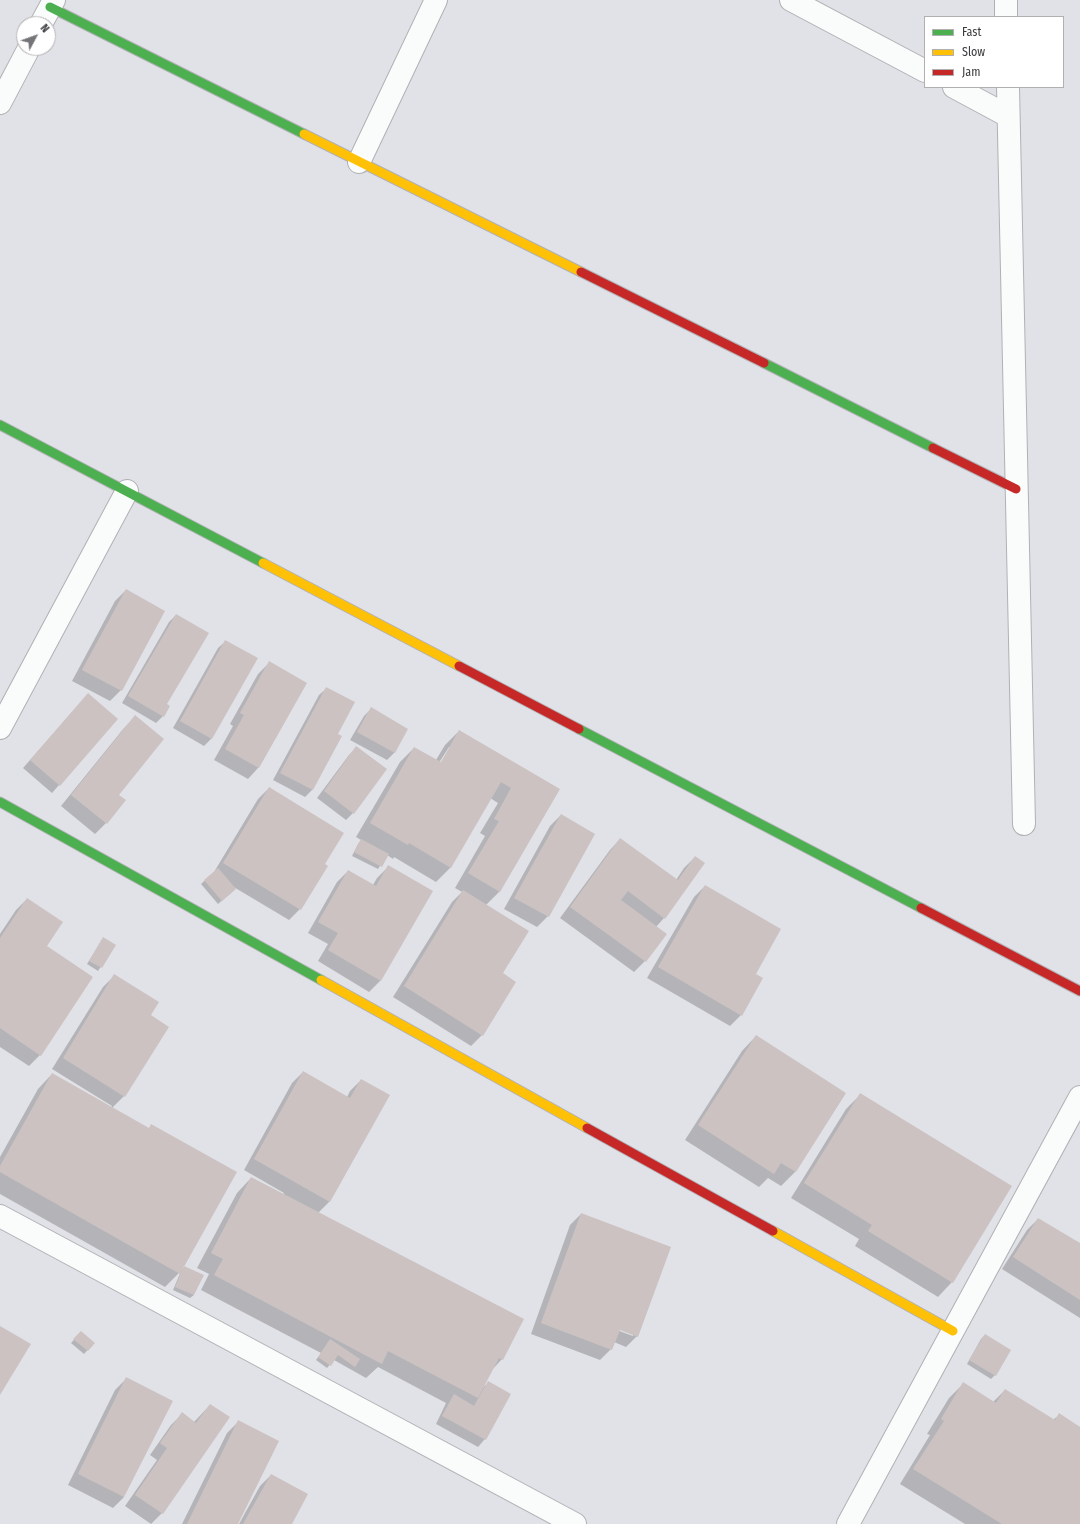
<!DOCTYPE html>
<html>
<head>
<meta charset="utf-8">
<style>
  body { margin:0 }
  #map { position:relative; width:1080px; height:1524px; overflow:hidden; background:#e1e2e7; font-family:"Fira Sans Condensed",sans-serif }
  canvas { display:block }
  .legend { position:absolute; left:924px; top:16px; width:140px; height:72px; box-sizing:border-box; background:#fff; border:1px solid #b0b0b1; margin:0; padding:5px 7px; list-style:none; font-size:12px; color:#3a3a3d }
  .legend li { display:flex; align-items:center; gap:8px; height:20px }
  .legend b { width:20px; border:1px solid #b0b0b1 }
  .north { position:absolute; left:16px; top:16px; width:40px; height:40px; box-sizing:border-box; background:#fff; border:1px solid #b0b0b1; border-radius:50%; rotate:49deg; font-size:11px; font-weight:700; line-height:16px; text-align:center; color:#3a3a3d }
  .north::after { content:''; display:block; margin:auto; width:14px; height:18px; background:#747578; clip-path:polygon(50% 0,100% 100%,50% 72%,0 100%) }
</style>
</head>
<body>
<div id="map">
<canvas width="1080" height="1524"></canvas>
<ul class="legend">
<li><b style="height:5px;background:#4caf50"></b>Fast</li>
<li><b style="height:5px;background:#ffc107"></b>Slow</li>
<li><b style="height:5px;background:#c62828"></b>Jam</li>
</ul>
<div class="north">N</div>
</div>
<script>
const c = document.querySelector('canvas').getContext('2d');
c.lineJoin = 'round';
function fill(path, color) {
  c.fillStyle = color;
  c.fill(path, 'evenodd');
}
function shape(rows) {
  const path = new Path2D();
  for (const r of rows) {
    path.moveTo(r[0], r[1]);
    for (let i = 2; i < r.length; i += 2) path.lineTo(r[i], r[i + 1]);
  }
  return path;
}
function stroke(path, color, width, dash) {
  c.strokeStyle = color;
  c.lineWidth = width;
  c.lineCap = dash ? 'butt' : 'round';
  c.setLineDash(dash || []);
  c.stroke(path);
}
fill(shape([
  [126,590,163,611,121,690,110,701,72,681,115,601],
  [176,615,166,704,163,716,156,723,122,703,169,622],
  [226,641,256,658,211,739,204,746,173,728,218,648],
  [269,663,306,683,258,768,248,779,214,760,233,726,230,724,258,674],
  [327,688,336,735,341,737,312,790,305,797,273,780,319,695],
  [81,702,117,719,52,793,23,768],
  [371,709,407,729,394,753,387,760,350,740,364,716],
  [135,717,118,795,106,823,95,834,61,806,124,728],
  [459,731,559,790,500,891,486,905,502,973,482,1035,471,1046,393,997,452,902,462,892,455,888,485,836,480,833,498,803,490,798,451,867,436,882,394,857,393,859,387,855,378,869,352,856,358,844,361,840,356,837,400,762,414,748,436,760,445,745],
  [449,747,451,747,439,767,437,766],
  [356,748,353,813,346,820,317,798,349,755],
  [269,788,323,864,300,909,289,920,232,886,231,893,218,904,201,884,214,872,258,799],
  [561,815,548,916,537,927,504,909,550,826],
  [620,839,676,880,684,868,695,857,664,918,656,927,645,961,634,972,560,918,610,850],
  [388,867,431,892,380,981,369,992,318,961,328,944,308,933,337,882,348,871,373,885,377,878],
  [705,886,754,974,741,1015,730,1026,647,978,694,897],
  [27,899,46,946,40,1055,29,1066,0,1047,0,934,16,910],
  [103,938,115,945,98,971,87,964],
  [114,976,150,1016,124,1096,112,1108,148,1129,181,1271,165,1287,0,1194,0,1157,38,1089,52,1074,111,1108,112,1106,52,1069,103,987],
  [756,1036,845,1094,795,1172,781,1186,768,1178,759,1187,685,1140,742,1051],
  [303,1072,347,1097,350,1091,361,1080,389,1096,329,1202,318,1213,502,1359,491,1371,482,1388,488,1383,485,1439,478,1447,436,1424,446,1403,378,1367,366,1378,334,1360,327,1368,316,1360,321,1353,201,1290,209,1274,197,1268,237,1193,251,1178,283,1195,284,1193,244,1170,292,1083],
  [860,1095,952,1282,938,1297,855,1246,859,1239,791,1198,846,1109],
  [581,1214,637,1336,626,1347,614,1342,611,1349,600,1360,531,1334,570,1225],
  [615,1327,633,1333,633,1336,614,1329],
  [1038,1219,1080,1245,1080,1318,1002,1269,1027,1230],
  [185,1267,194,1295,190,1298,173,1290,181,1271],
  [78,1335,94,1343,84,1354,71,1343],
  [985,1335,1009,1350,995,1375,991,1379,967,1364,981,1339],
  [126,1379,124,1497,113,1508,68,1485,115,1390],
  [963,1384,993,1402,1005,1390,1053,1420,1059,1415,1080,1427,1080,1524,965,1524,900,1484,930,1435,927,1434,949,1398],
  [210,1405,162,1513,151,1524,125,1506,157,1460,150,1455,171,1425,182,1414,194,1422],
  [238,1422,237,1524,182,1524,227,1433],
  [271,1475,291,1524,239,1524,260,1486]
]), '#0003');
fill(shape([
  [126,589,165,611,122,691,82,670],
  [176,614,209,633,167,704,170,706,164,717,128,696],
  [225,640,258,658,212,739,180,721],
  [269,661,307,683,259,768,225,749,244,715,240,713],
  [326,687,355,702,338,734,342,736,313,790,280,773],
  [88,693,118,719,60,786,30,760],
  [371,707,408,729,395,753,357,732],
  [135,715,164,739,119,795,126,800,107,824,71,795],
  [459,730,560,789,500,892,468,873,499,821,494,819,511,788,501,782,451,868,409,843,408,845,370,823,414,747,441,762],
  [356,746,387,769,354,814,324,791],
  [269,787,344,833,325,864,328,866,301,910,223,863],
  [561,814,595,834,549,917,514,898],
  [620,838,678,880,695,856,705,863,665,919,628,891,621,900,667,934,646,962,570,907],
  [361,839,389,854,382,867,354,852],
  [388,865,433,891,381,981,328,950,338,933,318,922,348,870,376,886],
  [218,868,236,889,222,901,204,880],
  [705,885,781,929,756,974,763,978,742,1016,658,967],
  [463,890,529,931,503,973,516,982,483,1036,404,986],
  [27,898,63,922,47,946,93,977,41,1056,0,1028,0,938],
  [103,937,116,945,102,968,89,961],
  [114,974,159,1002,151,1015,169,1027,125,1097,63,1058],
  [756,1035,846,1093,796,1172,781,1163,774,1174,698,1125],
  [303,1071,350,1098,361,1079,390,1095,330,1202,254,1159],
  [52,1073,149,1128,151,1124,237,1172,180,1274,0,1172,0,1166],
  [860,1093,1012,1186,953,1283,868,1231,872,1225,804,1183],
  [251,1177,524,1319,503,1360,499,1358,478,1398,388,1351,382,1364,214,1275,223,1259,211,1253],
  [581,1213,671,1247,638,1337,620,1330,612,1350,541,1323],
  [1038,1218,1080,1243,1080,1300,1013,1257],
  [184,1266,204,1275,194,1295,175,1287],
  [0,1326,31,1344,0,1395],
  [81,1331,95,1343,88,1351,73,1339],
  [985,1334,1011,1350,996,1376,969,1360],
  [330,1339,360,1359,355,1367,338,1355,331,1366,318,1357],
  [126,1377,173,1401,124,1497,78,1474],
  [488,1381,511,1394,486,1440,442,1416,454,1394,474,1406],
  [963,1382,996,1403,1005,1389,1055,1420,1059,1413,1080,1427,1080,1524,1002,1524,913,1469,944,1421,941,1419],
  [210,1404,230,1417,163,1514,135,1495,167,1448,160,1443,182,1412,196,1423],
  [238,1420,279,1441,238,1524,187,1524],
  [271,1474,308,1494,292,1524,243,1524]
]), '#ccc2c2');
const street = shape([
  [791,0,925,71],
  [1006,0,1006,17],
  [41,24,54,0],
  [954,87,1008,116],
  [1008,87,1024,824],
  [0,103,29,48],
  [359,162,436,0],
  [0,728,127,491],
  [0,1216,575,1524],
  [848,1524,1080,1097]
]);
const fast = shape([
  [50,7,304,134],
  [764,363,933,448],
  [0,425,263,563],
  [579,729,921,908],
  [0,802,321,980]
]);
const slow = shape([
  [304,134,581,272],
  [263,563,459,666],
  [321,980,587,1128],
  [773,1231,953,1331]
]);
const jam = shape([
  [581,272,764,363],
  [933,448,1016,489],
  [459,666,579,729],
  [921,908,1080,991],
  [587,1128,773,1231]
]);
stroke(street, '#b1b1b5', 24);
stroke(fast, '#b1b1b5', 11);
stroke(slow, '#b1b1b5', 11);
stroke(jam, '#b1b1b5', 11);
stroke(street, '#fafbfb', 22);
stroke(fast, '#4caf50', 9);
stroke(slow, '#ffc107', 9);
stroke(jam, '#c62828', 9);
</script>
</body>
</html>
